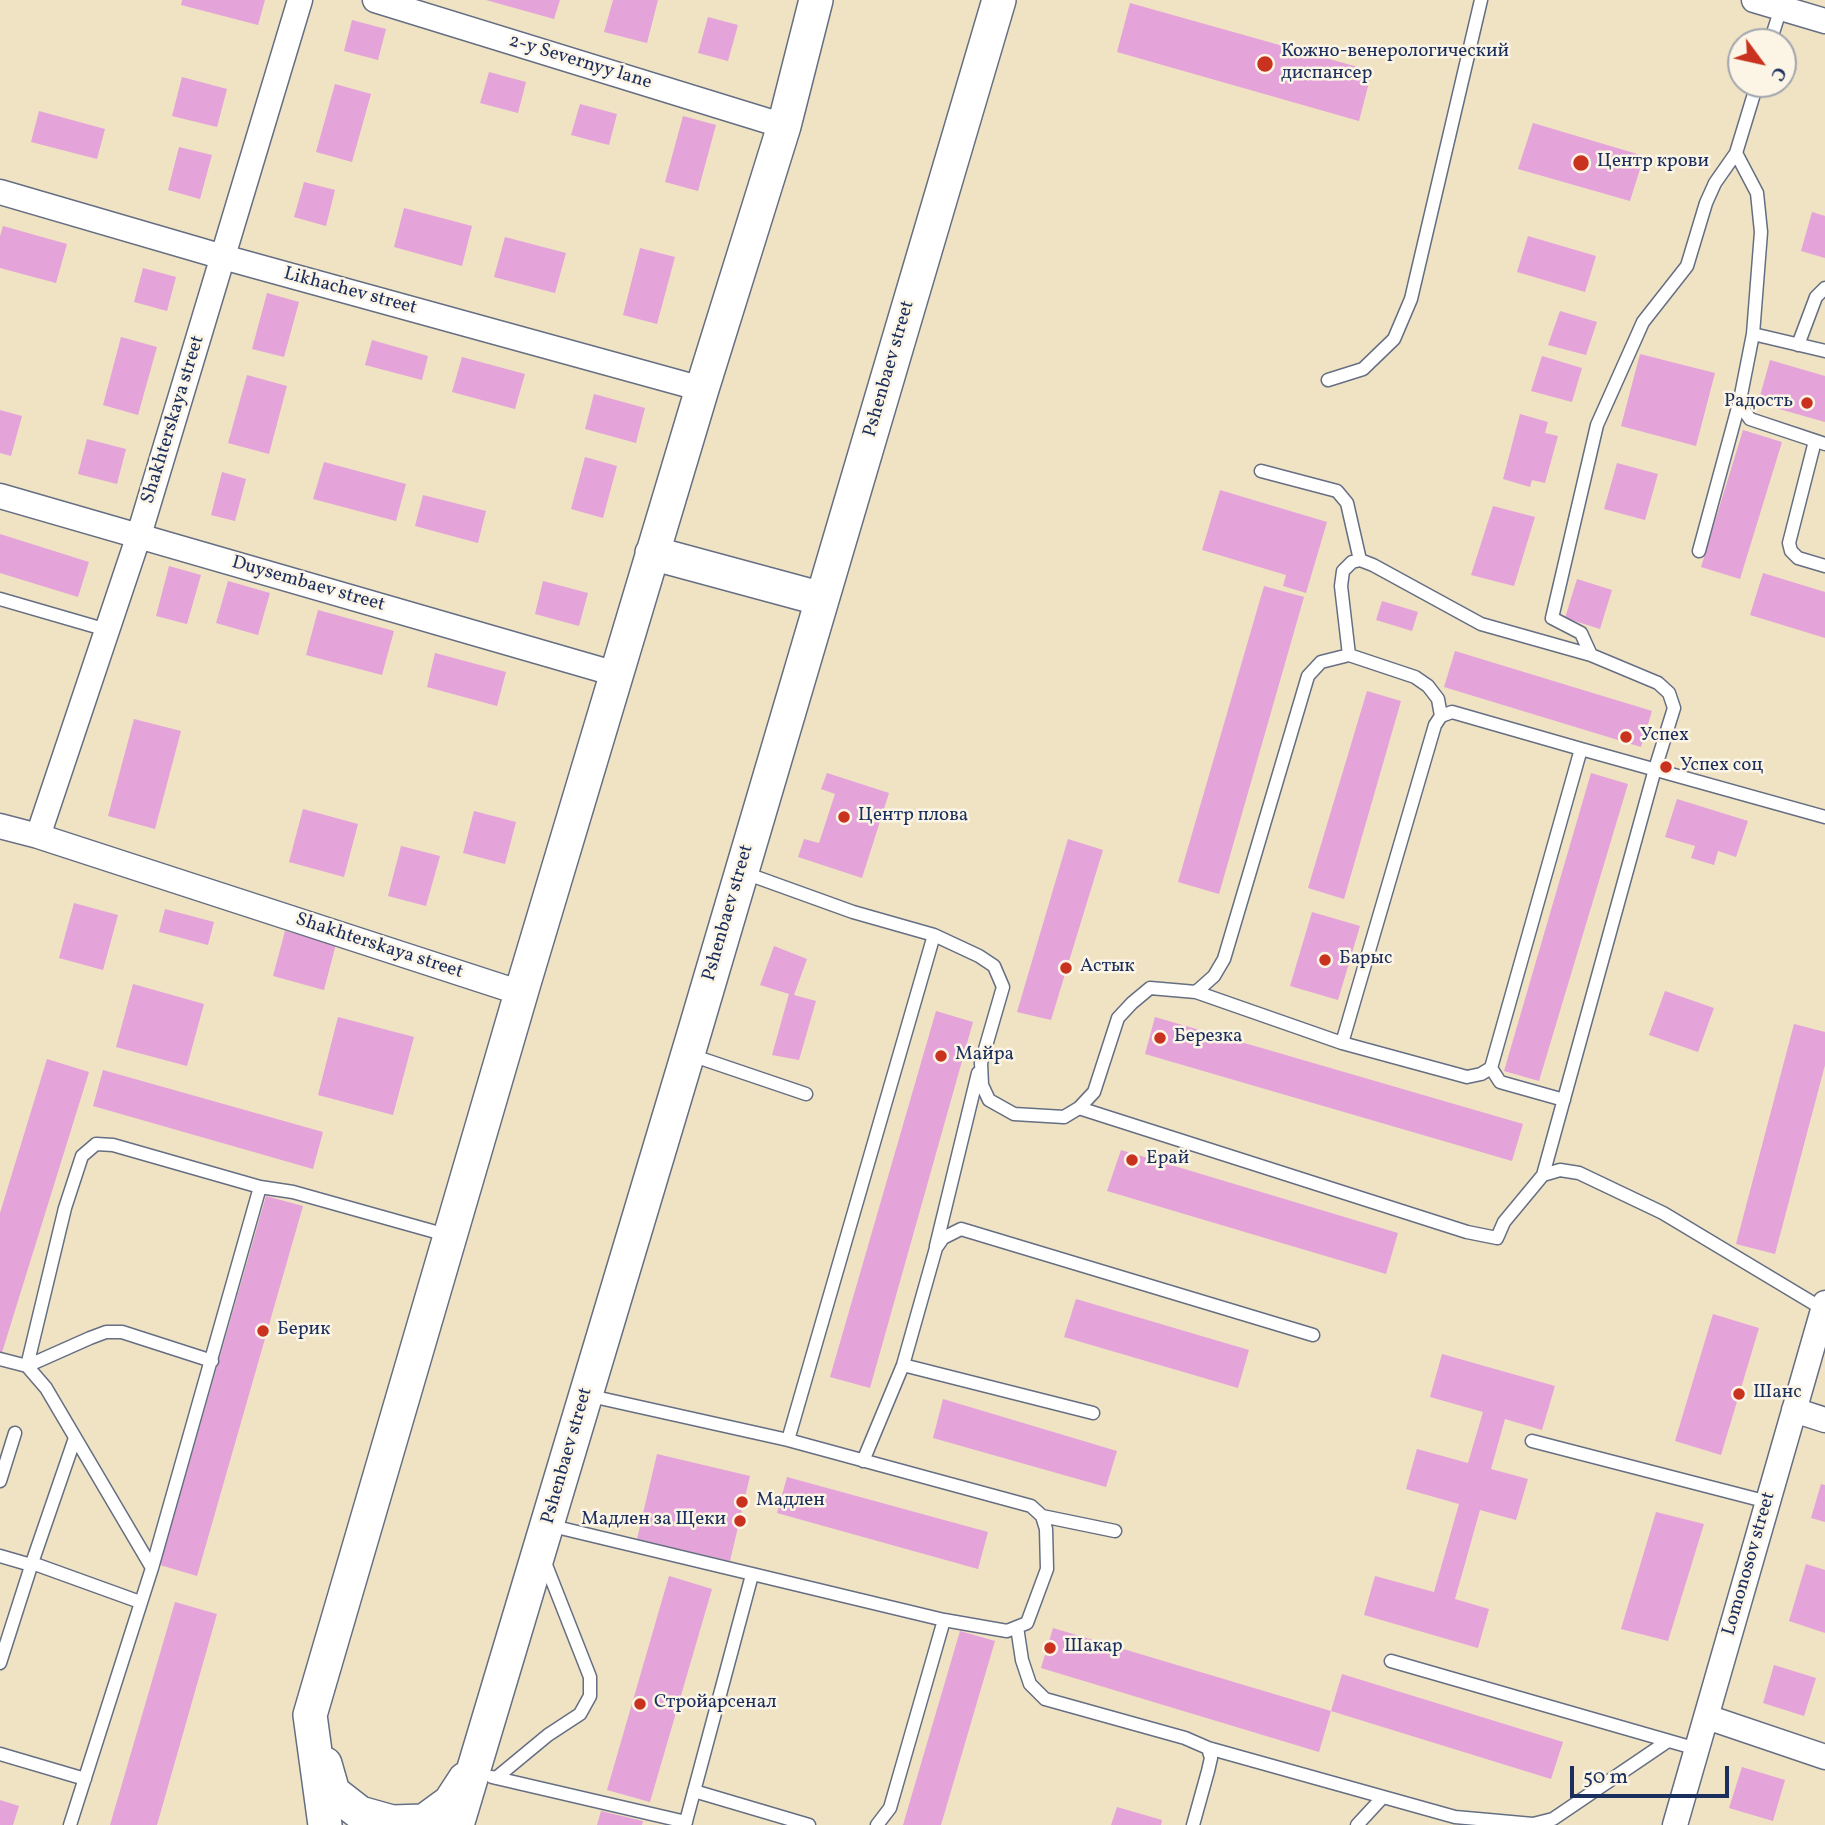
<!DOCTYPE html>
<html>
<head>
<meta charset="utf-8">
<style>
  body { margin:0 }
  #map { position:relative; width:1825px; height:1825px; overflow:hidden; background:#efe3c4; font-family:Vollkorn,serif }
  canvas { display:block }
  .north { position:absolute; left:1727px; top:28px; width:70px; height:70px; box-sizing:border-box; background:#fcf5e5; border:2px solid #a2a6af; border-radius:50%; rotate:123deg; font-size:19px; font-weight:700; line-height:28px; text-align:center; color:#1b2f5e }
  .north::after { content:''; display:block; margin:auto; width:24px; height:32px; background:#c8321e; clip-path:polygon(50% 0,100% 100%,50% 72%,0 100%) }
  .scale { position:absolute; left:1570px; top:1766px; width:159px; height:32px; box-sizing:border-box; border:4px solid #1b2f5e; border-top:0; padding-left:9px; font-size:21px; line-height:24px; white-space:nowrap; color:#1b2f5e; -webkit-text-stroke:5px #fcf5e5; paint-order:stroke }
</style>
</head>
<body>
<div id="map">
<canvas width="1825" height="1825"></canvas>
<div class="north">С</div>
<div class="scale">50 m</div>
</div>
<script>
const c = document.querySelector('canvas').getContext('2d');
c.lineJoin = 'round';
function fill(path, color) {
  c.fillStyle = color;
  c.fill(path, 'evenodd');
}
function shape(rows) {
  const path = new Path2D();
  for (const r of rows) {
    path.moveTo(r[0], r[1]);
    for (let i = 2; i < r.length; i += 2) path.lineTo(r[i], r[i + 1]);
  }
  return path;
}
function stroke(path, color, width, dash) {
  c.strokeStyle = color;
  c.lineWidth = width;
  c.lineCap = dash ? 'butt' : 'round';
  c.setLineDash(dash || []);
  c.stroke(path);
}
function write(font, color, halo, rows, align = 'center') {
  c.font = font + ' Vollkorn,serif';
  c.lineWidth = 5;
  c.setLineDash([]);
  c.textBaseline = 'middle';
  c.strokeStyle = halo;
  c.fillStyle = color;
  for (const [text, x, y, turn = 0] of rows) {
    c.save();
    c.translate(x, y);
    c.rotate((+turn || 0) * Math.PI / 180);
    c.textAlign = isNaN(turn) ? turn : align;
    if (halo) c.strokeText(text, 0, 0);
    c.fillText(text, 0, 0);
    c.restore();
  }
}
fill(shape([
  [182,0,265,0,258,25,181,5],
  [486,0,560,0,554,19],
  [613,0,658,0,647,43,604,32],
  [1130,3,1372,71,1359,121,1117,52],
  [708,17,738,25,728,61,698,53],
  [352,20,386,29,378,60,344,51],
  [489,72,526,82,518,113,480,103],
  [182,77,227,89,217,127,172,116],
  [335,84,371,94,352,162,316,152],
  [580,104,617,114,609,145,571,135],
  [39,111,105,129,97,159,31,142],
  [683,116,716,125,698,191,665,182],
  [1533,123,1644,156,1630,201,1518,169],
  [179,147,212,155,200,199,168,190],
  [304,182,335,190,326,226,294,217],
  [404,208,472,226,462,266,394,247],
  [1812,212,1825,216,1825,258,1801,251],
  [3,226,67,244,56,283,0,268,0,236],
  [1528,236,1596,256,1585,292,1517,272],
  [505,237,566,253,555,293,494,277],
  [640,248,675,257,657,324,623,315],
  [143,268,176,277,167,311,134,302],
  [267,293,299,302,284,357,252,349],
  [1560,311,1597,322,1586,355,1548,345],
  [121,337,157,347,138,415,103,405],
  [372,340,428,356,422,380,365,365],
  [1640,354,1715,373,1696,446,1621,426],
  [1542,356,1582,368,1572,402,1531,391],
  [462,357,525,374,515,409,452,392],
  [1770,360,1825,376,1825,422,1758,403],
  [247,375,287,386,269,454,228,443],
  [594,394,645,408,636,443,585,429],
  [0,410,22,416,11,456,0,453],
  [1520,414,1548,422,1545,433,1558,436,1545,483,1532,480,1530,487,1503,479],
  [1743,430,1782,442,1740,579,1701,567],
  [87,439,126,449,117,484,78,474],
  [585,457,617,466,603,518,571,509],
  [324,462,406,484,396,521,313,499],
  [1617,463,1658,474,1645,520,1604,509],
  [222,472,246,479,235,521,211,515],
  [1220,490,1327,522,1306,593,1283,586,1286,575,1202,550],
  [423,495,486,511,478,543,415,526],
  [1493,506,1535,517,1514,586,1471,575],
  [0,534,89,562,78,597,0,573],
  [169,566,201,575,187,624,156,616],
  [1763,573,1825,592,1825,638,1750,615],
  [1577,579,1612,590,1600,629,1565,618],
  [228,581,270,593,258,635,216,623],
  [543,581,588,593,579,626,535,614],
  [1264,586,1304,597,1219,894,1178,882],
  [1382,601,1418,612,1412,631,1376,620],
  [318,610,394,631,382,675,306,655],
  [1455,651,1652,711,1641,747,1444,687],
  [435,653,506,672,497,706,427,687],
  [1367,691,1401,701,1344,899,1308,888],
  [134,719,181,731,155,829,108,816],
  [827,773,889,793,862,878,798,857,804,839,819,843,835,794,821,789],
  [1591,773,1628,784,1539,1081,1504,1071],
  [1677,799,1748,821,1736,857,1718,851,1714,865,1691,858,1695,846,1665,837],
  [303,809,358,824,344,877,289,862],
  [474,811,516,822,505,864,463,853],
  [1068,839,1103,850,1051,1020,1017,1012],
  [401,846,440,856,426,906,388,896],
  [74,903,118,915,103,970,59,958],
  [165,909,214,922,208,945,159,932],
  [1312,912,1360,926,1338,1000,1290,986],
  [285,931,336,944,324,990,273,976],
  [774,946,807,959,794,995,816,1001,799,1060,772,1055,789,994,760,985],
  [133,984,204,1004,187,1066,116,1047],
  [1665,991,1714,1008,1698,1052,1649,1035],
  [936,1011,973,1022,870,1388,830,1377],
  [338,1017,414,1037,393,1115,318,1095],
  [1155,1017,1523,1124,1512,1161,1145,1054],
  [1794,1024,1825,1032,1825,1065,1775,1254,1736,1244],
  [47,1059,89,1072,0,1359,0,1213],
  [103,1070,323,1132,313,1169,93,1106],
  [1121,1150,1398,1233,1386,1274,1107,1191],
  [266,1196,303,1206,197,1576,160,1565],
  [1076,1299,1249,1350,1238,1388,1064,1337],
  [1713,1314,1759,1328,1721,1455,1675,1441],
  [1442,1354,1555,1386,1542,1430,1505,1419,1491,1469,1528,1479,1516,1520,1480,1510,1455,1599,1489,1609,1478,1648,1364,1615,1375,1576,1434,1592,1459,1504,1406,1489,1417,1449,1468,1463,1483,1412,1430,1397],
  [943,1399,1117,1451,1106,1487,933,1438],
  [657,1454,750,1476,730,1561,637,1539],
  [787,1477,988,1532,978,1569,777,1513],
  [1821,1484,1825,1485,1825,1522,1811,1518],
  [1656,1512,1704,1524,1668,1641,1621,1629],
  [1806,1564,1825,1570,1825,1633,1789,1621],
  [669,1576,712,1589,650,1802,607,1790],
  [175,1602,217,1614,157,1825,110,1825],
  [1053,1628,1331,1711,1319,1752,1041,1668],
  [960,1631,995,1641,941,1825,903,1825],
  [1774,1665,1816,1678,1804,1716,1763,1703],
  [1342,1674,1563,1742,1551,1779,1331,1711],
  [1742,1767,1785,1780,1773,1821,1729,1808],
  [0,1800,19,1806,13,1825,0,1825],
  [1117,1807,1162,1820,1161,1825,1111,1825],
  [601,1811,643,1821,642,1825,597,1825]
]), '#e4a3d9');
const lane = shape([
  [1770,42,1781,8],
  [1736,153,1757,193,1761,232,1753,334,1740,400,1743,409,1750,419,1825,444],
  [1753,334,1825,351],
  [1798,345,1816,297,1825,288],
  [1328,380,1363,369,1394,339,1411,299,1481,0],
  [1815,441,1789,543,1791,551,1798,558,1825,566],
  [1261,471,1337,491,1347,503,1360,560],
  [1699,551,1740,400],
  [0,599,107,630],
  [1349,655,1341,586,1343,571,1352,562,1360,560,1373,565,1481,624,1591,655,1658,683,1669,693,1674,708,1655,769,1543,1175],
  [1591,655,1581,633,1552,618,1597,425,1643,322,1687,266,1706,203,1715,183,1736,153,1757,84],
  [742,872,853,912,934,935,979,956,994,966,1003,987,981,1063,982,1085,989,1100,1014,1114,1064,1117,1079,1108,1094,1092,1118,1018,1132,1003,1150,988,1196,992,1342,1043,1467,1077,1481,1074,1491,1068,1581,749,1825,817],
  [1196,992,1214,976,1224,959,1308,676,1321,662,1349,655,1415,677,1428,686,1438,699,1441,716],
  [1342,1043,1435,725,1441,716,1452,712,1581,749],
  [688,1054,806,1094],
  [1491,1068,1500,1082,1564,1100],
  [1079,1108,1467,1232,1497,1238,1504,1222,1543,1175,1560,1170,1579,1173,1663,1213,1823,1309],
  [936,1246,978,1073],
  [0,1359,27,1366,90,1338,106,1332,122,1332,212,1361],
  [903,1365,1093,1413],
  [788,1440,934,935],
  [1532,1441,1768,1502],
  [863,1461,903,1365,936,1248,943,1238,961,1229,1313,1335],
  [0,1481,15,1433],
  [1042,1516,1115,1531],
  [548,1525,944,1620,1007,1631,1027,1623,1047,1569,1046,1529,1042,1516,1031,1506,788,1440,586,1395],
  [0,1556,31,1565],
  [32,1563,140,1602],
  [152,1568,46,1388,27,1366,65,1208,82,1156,96,1144,113,1145,260,1187],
  [1017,1627,1022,1660,1030,1684,1045,1699,1185,1738,1208,1748,1211,1758,1208,1771,1193,1825],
  [1391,1661,1697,1749],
  [0,1663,32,1563,75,1438],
  [1208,1748,1455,1817,1533,1824,1553,1819,1668,1741],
  [0,1754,85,1779],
  [492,1777,686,1822],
  [496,1778,548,1735,580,1714,590,1696,590,1677,544,1560],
  [694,1791,809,1825],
  [70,1825,152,1568,260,1187,293,1192,450,1236],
  [685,1825,752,1575],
  [877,1825,890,1808,944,1620],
  [1357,1825,1382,1798]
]);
const street = shape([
  [375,0,784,126],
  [1754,0,1825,21],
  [0,192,223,257,702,389],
  [0,496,616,674],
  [0,826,38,836,521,993],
  [38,836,139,535,300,0],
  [1794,1410,1825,1420],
  [1707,1717,1825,1757],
  [1675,1825,1825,1303]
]);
const secondary = shape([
  [652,553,822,599],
  [325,1764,333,1792,360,1813,392,1822,424,1821,450,1802,465,1779],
  [325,1825,310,1715,524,983,702,389,784,126,816,0],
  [457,1825,693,1037,999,0]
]);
stroke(lane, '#656e82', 15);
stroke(street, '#656e82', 27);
stroke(secondary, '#656e82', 36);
stroke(lane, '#fff', 12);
stroke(street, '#fff', 24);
stroke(secondary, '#fff', 33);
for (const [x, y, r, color] of [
  [1265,64,9,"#c8321e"],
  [1581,163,9,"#c8321e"],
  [1807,403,7,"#c8321e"],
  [1626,737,7,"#c8321e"],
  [1666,767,7,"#c8321e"],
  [844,817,7,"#c8321e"],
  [1325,960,7,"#c8321e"],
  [1066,968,7,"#c8321e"],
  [1160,1038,7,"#c8321e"],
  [941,1056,7,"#c8321e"],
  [1132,1160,7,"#c8321e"],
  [263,1331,7,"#c8321e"],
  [1739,1394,7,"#c8321e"],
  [742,1502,7,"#c8321e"],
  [740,1521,7,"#c8321e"],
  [1050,1648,7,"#c8321e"],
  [640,1704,7,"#c8321e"]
]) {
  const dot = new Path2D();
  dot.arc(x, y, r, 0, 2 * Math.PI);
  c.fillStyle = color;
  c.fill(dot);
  stroke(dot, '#fcf5e5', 2.5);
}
write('19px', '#1b2f5e', '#fcf5e5', [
  ["Кожно-венерологический",1281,53],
  ["диспансер",1281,75],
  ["Центр крови",1597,163],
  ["Радость",1793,403,"right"],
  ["Успех",1640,737],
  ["Успех соц",1680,767],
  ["Центр плова",858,817],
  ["Барыс",1339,960],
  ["Астык",1080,968],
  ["Березка",1174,1038],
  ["Майра",955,1056],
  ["Ерай",1146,1160],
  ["Берик",277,1331],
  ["Шанс",1753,1394],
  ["Мадлен",756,1502],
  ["Мадлен за Щеки",726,1521,"right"],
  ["Шакар",1064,1648],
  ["Стройарсенал",654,1704]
], 'left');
write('19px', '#1b2f5e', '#fcf5e5', [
  ["2-y Severnyy lane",580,63,17],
  ["Likhachev street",350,292,15],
  ["Pshenbaev street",890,369,-74],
  ["Shakhterskaya street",174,420,-73],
  ["Duysembaev street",308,585,16],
  ["Pshenbaev street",729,913,-74],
  ["Shakhterskaya street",379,947,18],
  ["Pshenbaev street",568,1456,-74],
  ["Lomonosov street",1750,1564,-74]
]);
</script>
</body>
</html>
